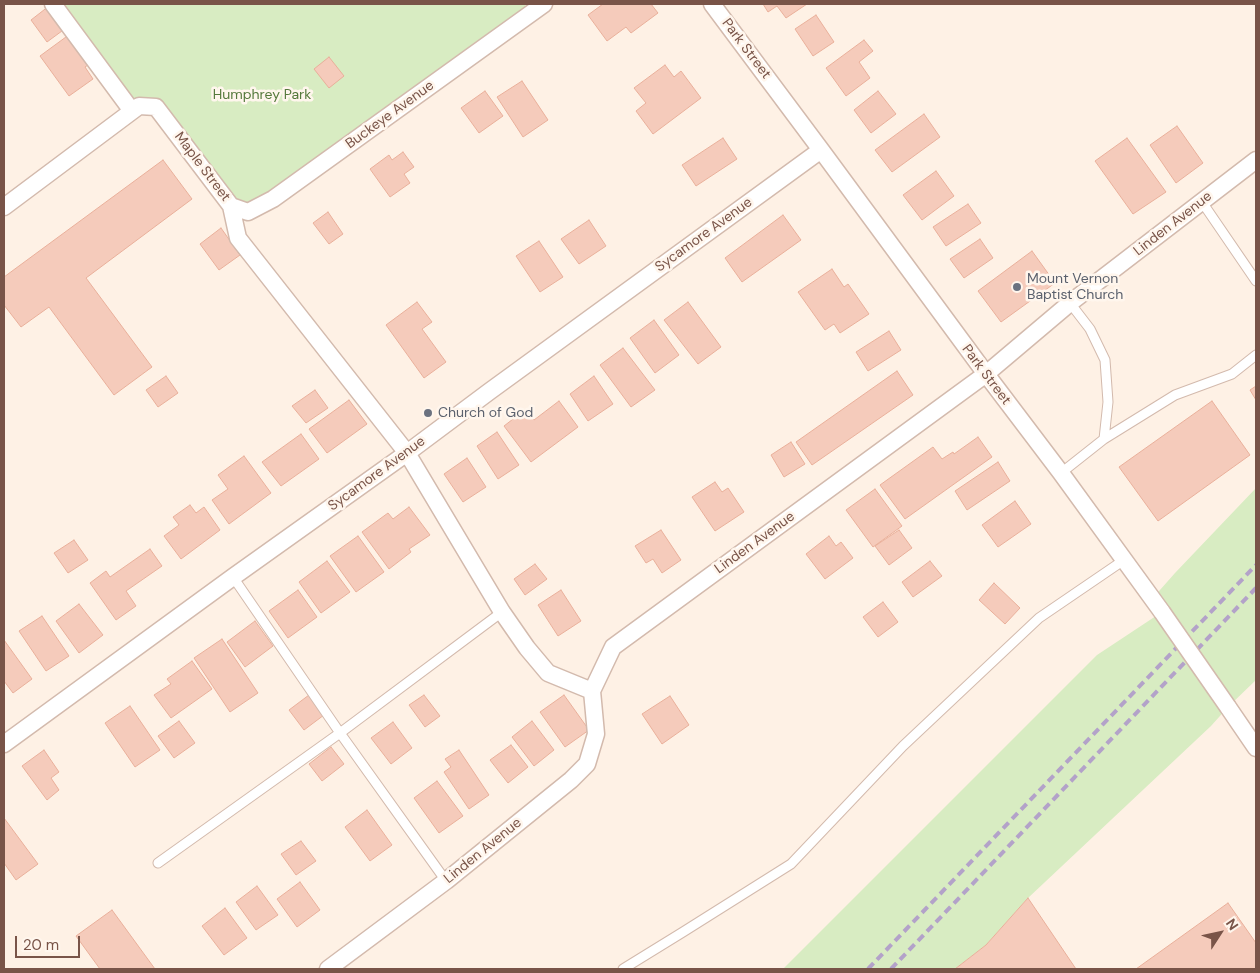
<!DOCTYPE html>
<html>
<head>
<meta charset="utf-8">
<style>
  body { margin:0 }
  #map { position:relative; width:1260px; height:973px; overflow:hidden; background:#fef1e5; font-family:"DM Sans",sans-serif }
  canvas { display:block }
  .frame { position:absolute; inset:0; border:5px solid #795448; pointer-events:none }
  .north { position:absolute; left:1195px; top:908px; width:50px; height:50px; -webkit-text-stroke:4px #fff6ed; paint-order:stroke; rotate:55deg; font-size:14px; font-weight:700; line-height:20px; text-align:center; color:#795448 }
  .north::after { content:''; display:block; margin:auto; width:18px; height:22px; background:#795448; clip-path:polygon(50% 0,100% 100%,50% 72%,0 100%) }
  .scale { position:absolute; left:15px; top:936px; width:65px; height:22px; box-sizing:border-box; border:2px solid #795448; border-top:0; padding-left:6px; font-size:15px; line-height:18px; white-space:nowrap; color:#795448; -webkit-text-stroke:4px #fff6ed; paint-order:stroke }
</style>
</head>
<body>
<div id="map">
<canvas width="1260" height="973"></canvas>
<div class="frame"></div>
<div class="north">N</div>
<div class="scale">20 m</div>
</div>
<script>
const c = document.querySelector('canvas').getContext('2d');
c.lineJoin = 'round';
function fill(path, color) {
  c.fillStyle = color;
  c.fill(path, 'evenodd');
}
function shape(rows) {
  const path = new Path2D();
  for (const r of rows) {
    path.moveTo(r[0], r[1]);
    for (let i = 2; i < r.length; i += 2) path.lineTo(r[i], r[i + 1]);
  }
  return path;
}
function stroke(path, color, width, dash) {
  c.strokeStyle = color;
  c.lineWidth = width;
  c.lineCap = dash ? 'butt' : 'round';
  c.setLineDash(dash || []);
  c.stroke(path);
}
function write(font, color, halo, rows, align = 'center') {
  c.font = font + ' "DM Sans",sans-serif';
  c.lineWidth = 5;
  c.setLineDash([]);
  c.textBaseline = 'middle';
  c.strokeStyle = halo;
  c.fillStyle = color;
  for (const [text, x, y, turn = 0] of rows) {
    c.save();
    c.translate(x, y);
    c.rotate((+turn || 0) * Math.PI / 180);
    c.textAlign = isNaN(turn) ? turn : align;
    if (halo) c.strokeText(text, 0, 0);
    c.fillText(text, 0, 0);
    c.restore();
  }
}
fill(shape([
  [53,4,524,4,532,13,273,199,231,206,156,107,132,111],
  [1256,488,1256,680,1228,707,1211,726,1028,898,986,945,955,969,783,969,1097,655,1162,612,1152,599,1175,573]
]), '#d8ecc2');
const building = shape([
  [603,4,651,4,658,13,631,33,626,27,607,41,588,15,603,4],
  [763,4,807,4,786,18,777,6,768,12,763,4],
  [49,6,66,28,47,42,31,20,49,6],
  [816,15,834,42,813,56,795,29,816,15],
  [70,34,91,63,85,67,93,79,69,96,40,56,70,34],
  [864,40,873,51,859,62,870,78,846,96,826,68,864,40],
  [329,57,344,76,329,88,314,69,329,57],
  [665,65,674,77,681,71,701,98,653,134,636,111,646,103,634,88,665,65],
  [522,81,548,120,523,137,497,97,522,81],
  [485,91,503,116,479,133,461,108,485,91],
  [878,91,896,114,871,133,854,110,878,91],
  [924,114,940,137,892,172,875,150,924,114],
  [1177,126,1203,163,1176,183,1150,145,1177,126],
  [723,138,737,159,696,186,682,165,723,138],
  [1127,138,1166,192,1133,214,1095,161,1127,138],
  [403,152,414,167,404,174,410,183,390,197,370,169,389,155,392,160,403,152],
  [163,160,192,199,86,278,152,367,114,395,49,307,21,327,4,305,4,277,163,160],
  [936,171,954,196,922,220,903,195,936,171],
  [968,204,981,223,946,246,933,227,968,204],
  [328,212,343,234,329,244,313,223,328,212],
  [783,215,801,240,742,282,725,258,783,215],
  [589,220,606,246,579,264,561,239,589,220],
  [221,228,240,255,219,270,200,244,221,228],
  [980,239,993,258,964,278,950,259,980,239],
  [539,241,563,277,540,292,516,256,539,241],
  [1032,251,1055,283,1001,322,978,291,1032,251],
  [832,269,844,287,848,284,869,314,840,333,834,324,825,330,798,292,832,269],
  [417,302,432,322,422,329,446,362,424,378,386,325,417,302],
  [688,302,721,347,698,364,664,320,688,302],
  [654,320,679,355,655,373,630,338,654,320],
  [889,331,901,350,868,371,856,352,889,331],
  [623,348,655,390,631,407,600,365,623,348],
  [897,371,913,395,812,465,796,442,897,371],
  [166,376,178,393,158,407,146,390,166,376],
  [594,376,613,404,588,421,570,394,594,376],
  [1256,386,1256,400,1250,390,1256,386],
  [315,390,328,408,306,423,292,406,315,390],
  [349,400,367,424,327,453,309,429,349,400],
  [559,401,578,427,531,462,504,426,526,409,534,420,559,401],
  [1212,401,1250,455,1158,521,1119,467,1212,401],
  [497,432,519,465,498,479,477,446,497,432],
  [301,434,319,459,281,486,262,462,301,434],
  [978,437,992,457,905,519,880,485,933,447,942,459,953,452,954,454,978,437],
  [791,442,805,464,784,477,771,455,791,442],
  [244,456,271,493,229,524,212,500,228,489,218,475,244,456],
  [467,458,486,487,463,502,444,474,467,458],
  [998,462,1010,481,967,510,955,491,998,462],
  [715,482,722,492,728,488,744,512,715,531,692,497,715,482],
  [875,489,902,526,873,547,846,510,875,489],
  [1015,501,1031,524,998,547,982,525,1015,501],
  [190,505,196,513,204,507,220,530,181,559,164,536,179,525,173,517,190,505],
  [409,507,430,535,409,549,411,552,389,569,362,532,388,513,393,519,409,507],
  [661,530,681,560,662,573,653,559,646,563,635,546,661,530],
  [899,530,912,548,889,565,875,546,899,530],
  [358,536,384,572,356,592,330,556,358,536],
  [829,536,836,546,841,542,853,558,825,579,806,554,829,536],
  [74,540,88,560,68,573,54,553,74,540],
  [150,549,162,566,126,591,136,606,116,620,90,583,106,571,110,577,150,549],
  [327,561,350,592,321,613,299,582,327,561],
  [930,561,942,576,913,597,902,582,930,561],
  [535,564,547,579,525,595,514,579,535,564],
  [994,583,1020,608,1005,624,979,600,994,583],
  [298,590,317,617,288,638,269,611,298,590],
  [561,590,581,621,558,636,538,605,561,590],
  [883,602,898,622,878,637,863,617,883,602],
  [79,604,103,635,79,653,56,621,79,604],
  [42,616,69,656,46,671,19,631,42,616],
  [255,621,273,646,245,667,227,642,255,621],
  [222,639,258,693,230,712,194,658,222,639],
  [4,640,32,679,13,693,4,681,4,640],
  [192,661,212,689,171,718,154,695,171,684,167,679,192,661],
  [309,695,324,715,304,730,289,710,309,695],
  [424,695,440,716,425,727,409,705,424,695],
  [564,695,589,730,565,747,540,712,564,695],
  [670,696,689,725,662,744,642,714,670,696],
  [130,706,160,750,135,767,105,723,130,706],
  [179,721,195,743,174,758,158,736,179,721],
  [532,721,554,750,534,766,512,737,532,721],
  [393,722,412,748,391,764,371,738,393,722],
  [511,745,528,767,508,783,490,760,511,745],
  [331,747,344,764,322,781,309,764,331,747],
  [44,750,59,772,51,778,59,790,47,800,22,766,44,750],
  [459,750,489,795,469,809,444,772,451,767,445,759,459,750],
  [437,781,463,816,439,833,414,798,437,781],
  [367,810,392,845,370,861,345,827,367,810],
  [4,818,38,864,16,880,4,863,4,818],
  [301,841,316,861,296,875,281,854,301,841],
  [300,882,320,910,297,927,277,899,300,882],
  [257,886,278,915,256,930,236,902,257,886],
  [1028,898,1076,969,955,969,986,945,1028,898],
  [1228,903,1256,943,1256,969,1136,969,1228,903],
  [225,908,247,938,224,955,202,926,225,908],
  [112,910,155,969,100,969,76,936,112,910]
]);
fill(building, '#f5cbbb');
stroke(building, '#e9af9a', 1);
const service = shape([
  [1202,202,1256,281],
  [1104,439,1175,395,1232,374,1256,355],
  [1061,473,1104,439,1108,402,1105,360,1090,329,1070,303],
  [233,577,340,733,446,881],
  [158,863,340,733,502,612],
  [623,969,683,932,791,864,903,746,1039,618,1124,560]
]);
const minor = shape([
  [53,4,132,111],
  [712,4,821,150,986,374,1061,473,1162,612],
  [231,206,248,212,273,199,544,4],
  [4,207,139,106,156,107,231,206,238,238,407,453,502,612,527,648,548,673,592,691],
  [1228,707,1256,748],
  [4,744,233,577,407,453,490,391,821,150],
  [328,969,446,881,571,780,587,764,596,734,592,691,613,647,986,374,1070,303,1256,160]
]);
stroke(service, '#d3baad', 11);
stroke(minor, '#d3baad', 19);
stroke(service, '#fff', 9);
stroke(minor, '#fff', 16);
stroke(shape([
  [868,969,1256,565],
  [891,969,1256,588]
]), '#b3a2c9', 4, [8, 5]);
const minorBridge = shape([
  [1162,612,1228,707]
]);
stroke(minorBridge, '#d3baad', 19, []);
stroke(minorBridge, '#fff', 16);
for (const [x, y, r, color] of [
  [1017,287,5,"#6b7280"],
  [428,413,5,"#6b7280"]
]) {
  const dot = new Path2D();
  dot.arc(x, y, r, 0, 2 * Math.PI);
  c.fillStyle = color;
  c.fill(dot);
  stroke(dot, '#fff6ed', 2);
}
write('14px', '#795448', '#fff6ed', [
  ["Park Street",746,49,53],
  ["Buckeye Avenue",390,115,-36],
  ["Maple Street",202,167,53],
  ["Linden Avenue",1173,224,-38],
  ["Sycamore Avenue",704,235,-36],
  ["Park Street",986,375,53],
  ["Sycamore Avenue",377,474,-36],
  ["Linden Avenue",755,543,-36],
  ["Linden Avenue",483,851,-39]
]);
write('14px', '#55793c', '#fff6ed', [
  ["Humphrey Park",262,95]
]);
write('14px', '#5b616d', '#fff6ed', [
  ["Mount Vernon",1027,279],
  ["Baptist Church",1027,295],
  ["Church of God",438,413]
], 'left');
</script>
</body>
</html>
